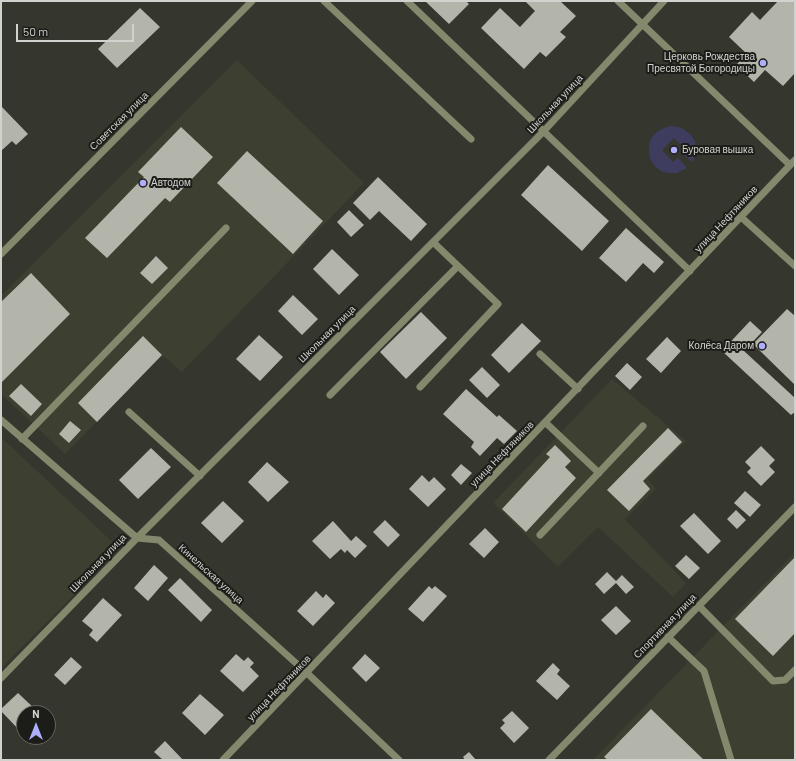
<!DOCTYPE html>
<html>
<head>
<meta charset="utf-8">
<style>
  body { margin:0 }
  #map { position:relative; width:796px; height:761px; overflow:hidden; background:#35362e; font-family:Barlow,sans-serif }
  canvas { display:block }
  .frame { position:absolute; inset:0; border:2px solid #d1d2cd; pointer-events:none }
  .north { position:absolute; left:16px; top:705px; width:40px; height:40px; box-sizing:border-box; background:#1c1d19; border:1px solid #646561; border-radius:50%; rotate:0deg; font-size:11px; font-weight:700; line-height:16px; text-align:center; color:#d1d2cd }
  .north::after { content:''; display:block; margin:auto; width:14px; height:18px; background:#afaefa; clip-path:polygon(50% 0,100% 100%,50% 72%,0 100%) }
  .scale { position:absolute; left:16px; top:24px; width:118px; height:18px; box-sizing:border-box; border:2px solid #d1d2cd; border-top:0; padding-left:5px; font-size:12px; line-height:14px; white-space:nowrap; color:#d1d2cd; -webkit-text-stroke:3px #1c1d19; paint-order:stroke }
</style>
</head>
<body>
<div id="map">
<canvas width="796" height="761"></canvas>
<div class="frame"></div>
<div class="north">N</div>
<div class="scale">50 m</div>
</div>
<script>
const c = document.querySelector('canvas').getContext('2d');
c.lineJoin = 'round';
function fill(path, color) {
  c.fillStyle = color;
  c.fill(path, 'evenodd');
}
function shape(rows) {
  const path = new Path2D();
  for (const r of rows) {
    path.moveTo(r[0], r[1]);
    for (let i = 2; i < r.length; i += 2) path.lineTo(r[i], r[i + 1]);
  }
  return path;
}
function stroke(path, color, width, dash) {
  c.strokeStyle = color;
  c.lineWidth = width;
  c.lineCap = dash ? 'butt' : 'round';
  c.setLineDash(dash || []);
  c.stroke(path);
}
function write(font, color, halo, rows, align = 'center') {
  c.font = font + ' Barlow,sans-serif';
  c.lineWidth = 4;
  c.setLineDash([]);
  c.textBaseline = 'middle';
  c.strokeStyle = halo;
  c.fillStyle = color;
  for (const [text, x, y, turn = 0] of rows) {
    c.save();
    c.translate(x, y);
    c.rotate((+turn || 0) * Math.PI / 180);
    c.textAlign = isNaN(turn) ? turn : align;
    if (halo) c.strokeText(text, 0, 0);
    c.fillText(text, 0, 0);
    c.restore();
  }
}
fill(shape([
  [237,60,364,183,182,372,162,355,65,454,1,394,1,296],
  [612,379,686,441,648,479,656,489,625,519,686,583,673,597,598,527,558,567,493,503],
  [1,437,120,549,1,668],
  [795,552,795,760,595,760,594,759]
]), '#3d3f31');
fill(shape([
  [671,126,679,127,685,130,691,135,695,142,696,149,695,157,692,162,682,153,686,150,674,138,662,150,673,162,678,158,687,168,677,173,669,173,661,171,655,166,650,159,649,151,649,144,652,137,658,131,664,128]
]), '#3e3d5f');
fill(shape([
  [425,1,466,1,469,4,449,24],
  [525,1,560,1,576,16,560,32,566,37,546,57,540,52,524,69,481,28,500,8,520,27,535,11],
  [778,1,795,1,795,73,783,86,765,70,754,82,736,65,747,54,729,37,752,12,760,20],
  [140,8,160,27,117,68,98,49],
  [2,107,28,134,16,145,12,141,1,151],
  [181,127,213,157,170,202,165,198,107,258,85,238,144,177,138,172],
  [247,151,323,221,293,254,217,183],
  [548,165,609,221,582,251,521,195],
  [378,177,427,224,411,241,379,211,370,220,353,203],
  [349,210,364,225,351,237,337,222],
  [626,228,664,262,654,273,643,263,626,282,599,258],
  [332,249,359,275,339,295,313,269],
  [156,256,168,268,152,284,140,273],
  [31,273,70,314,1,383,1,302],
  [293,295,318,319,302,335,278,311],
  [787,309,795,316,795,385,753,344],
  [421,312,447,338,406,379,380,352],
  [750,321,762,332,744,351,795,398,795,412,791,415,722,351],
  [522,323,541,341,509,373,491,355],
  [259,335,283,357,260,381,236,359],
  [143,336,162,355,97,422,78,403],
  [667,337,681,351,661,373,646,359],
  [627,363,642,377,630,390,615,376],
  [482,367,500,385,487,398,469,380],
  [21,384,42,404,31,416,9,396],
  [466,389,497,417,499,415,517,431,504,444,497,438,480,456,471,447,474,442,443,414],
  [70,421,81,430,69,443,59,434],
  [668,428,682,442,643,481,650,489,629,511,607,490],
  [555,445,571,461,565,467,576,478,526,532,502,509,550,457,546,454],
  [761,446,775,460,769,466,775,472,761,486,747,472,751,468,745,462],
  [151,448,171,467,138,499,119,480],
  [267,462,289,482,268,502,248,482],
  [461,464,472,473,461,485,451,475],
  [422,475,429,482,434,477,446,489,428,507,409,489],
  [745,491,761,505,750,517,734,503],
  [223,501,244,521,222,543,201,523],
  [736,510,746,520,737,529,727,519],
  [694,513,721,541,708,554,680,526],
  [385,520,400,535,388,547,373,532],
  [333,521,351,541,356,536,367,546,355,558,347,550,345,553,341,549,330,559,312,541],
  [485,528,499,542,484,558,469,544],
  [686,555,700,568,689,579,675,566],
  [795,557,795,633,773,656,735,619],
  [154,565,168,578,148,601,134,588],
  [607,572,616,581,622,575,634,587,626,594,616,583,604,594,595,584],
  [180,578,212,610,201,622,168,590],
  [429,586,432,589,435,586,447,596,423,622,408,609],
  [316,591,323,598,326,594,335,603,313,626,297,611],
  [103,598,122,615,97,642,89,635,93,630,82,621],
  [616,606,631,621,616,635,601,620],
  [236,654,244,661,248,657,254,663,250,667,259,676,243,692,220,671],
  [365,654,380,668,366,682,352,668],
  [71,657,82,667,65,685,54,675],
  [553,663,560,670,557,674,570,686,557,700,536,681],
  [18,693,36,710,33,713,24,713,24,731,22,733,1,711,1,709],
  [200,694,224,715,205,735,182,713],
  [651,709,704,760,608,760,604,757],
  [512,711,529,728,514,743,500,728,505,723,502,720],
  [165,741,183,760,163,760,154,752],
  [469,752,476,760,465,760,463,757]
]), '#b3b5ab');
stroke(shape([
  [324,1,471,139],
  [407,1,690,271],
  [618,1,790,165],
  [741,217,795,266],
  [1,254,252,1],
  [540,354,578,389],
  [420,387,498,304,433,242],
  [330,395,458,266],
  [129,412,200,476],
  [1,420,137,538,159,540,307,673,399,760],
  [546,423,599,473],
  [22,439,226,228],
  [540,535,643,426],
  [699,606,773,681,785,680,795,670],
  [668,637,704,671,731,760],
  [1,678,137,538,543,132,664,1],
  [223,760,795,160],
  [549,760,795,507]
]), '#84886c', 7);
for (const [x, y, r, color] of [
  [763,63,4,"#afaefa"],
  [674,150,4,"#afaefa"],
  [143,183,4,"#afaefa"],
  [762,346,4,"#afaefa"]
]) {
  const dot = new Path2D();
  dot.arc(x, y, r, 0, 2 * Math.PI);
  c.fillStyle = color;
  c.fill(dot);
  stroke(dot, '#1c1d19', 1.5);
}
write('10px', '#d1d2cd', '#1c1d19', [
  ["Церковь Рождества",755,57],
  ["Пресвятой Богородицы",755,69],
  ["Буровая вышка",682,150,"left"],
  ["Автодом",151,183,"left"],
  ["Колёса Даром",754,346]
], 'right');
write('10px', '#d1d2cd', '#1c1d19', [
  ["Школьная улица",555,104,-47],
  ["Советская улица",119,121,-45],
  ["улица Нефтяников",726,219,-47],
  ["Школьная улица",327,334,-45],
  ["улица Нефтяников",502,454,-46],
  ["Школьная улица",98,563,-46],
  ["Кинельская улица",211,574,42],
  ["Спортивная улица",665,626,-46],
  ["улица Нефтяников",279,688,-46]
]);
</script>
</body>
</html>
